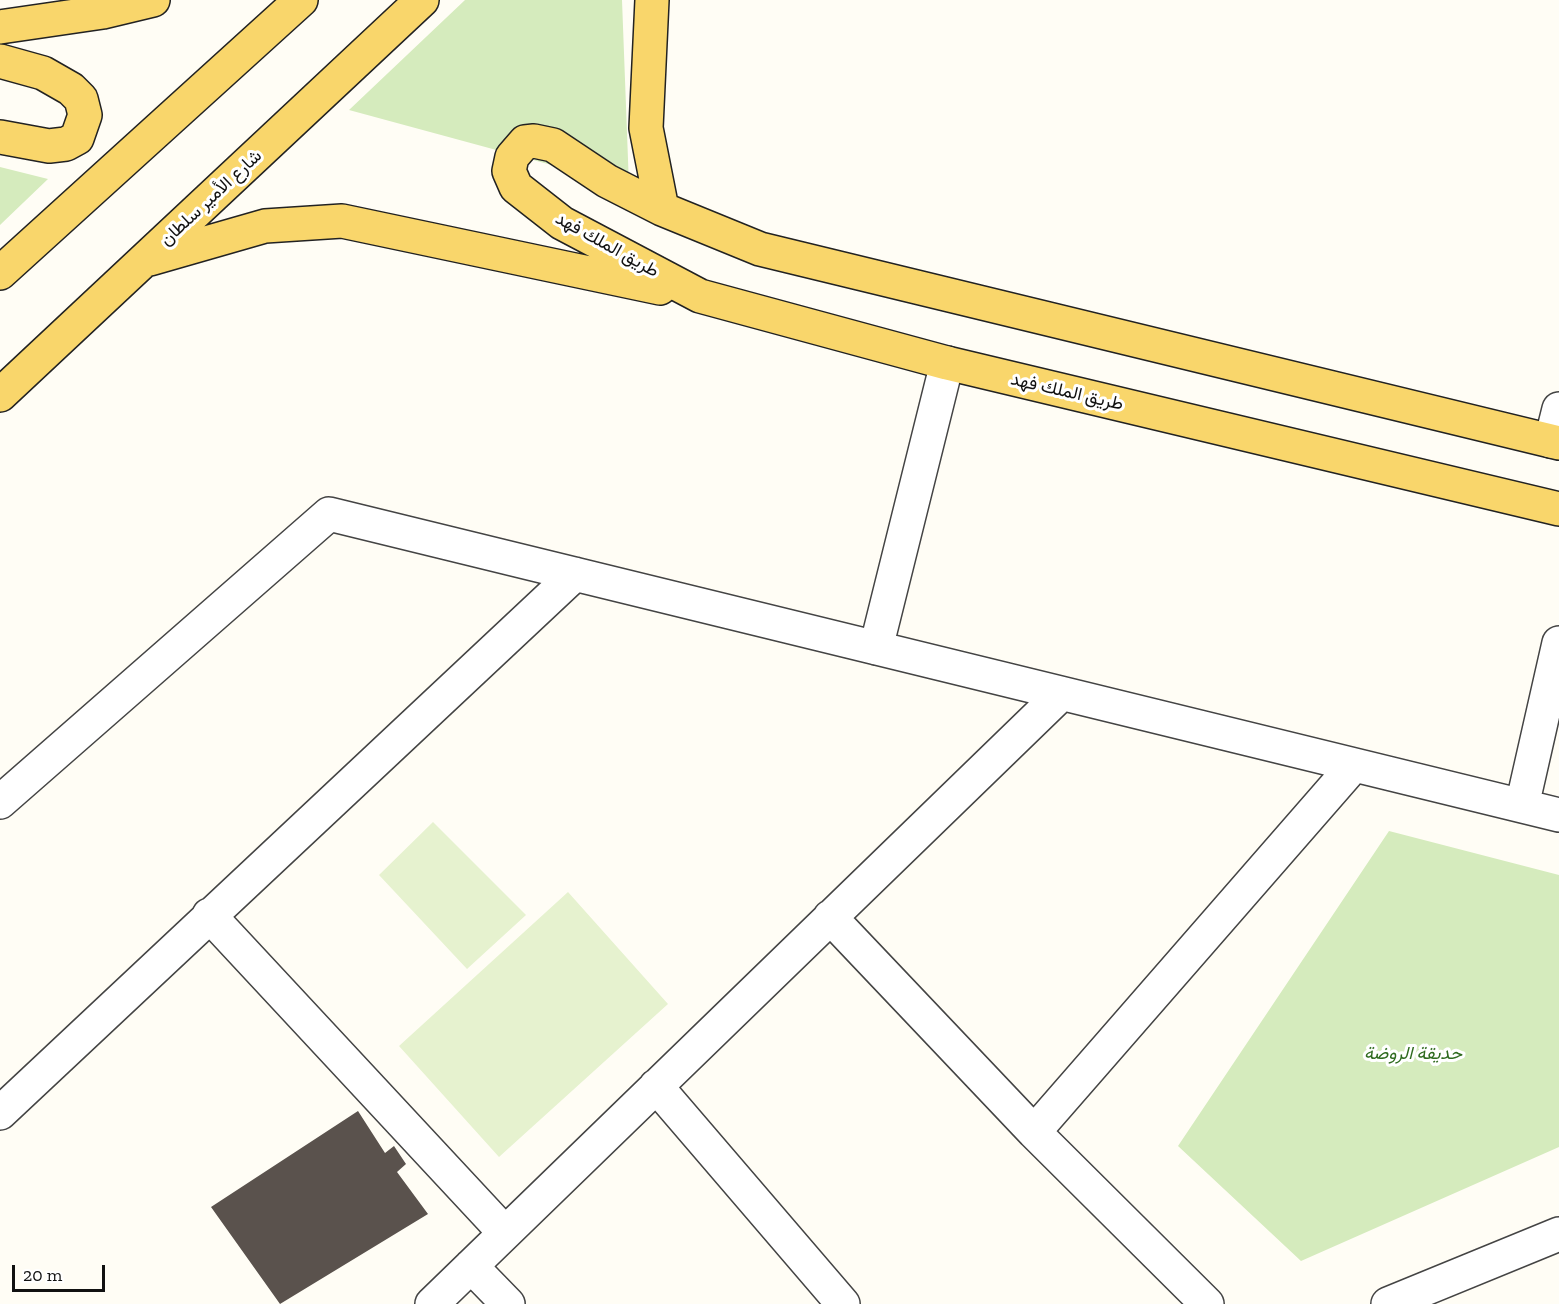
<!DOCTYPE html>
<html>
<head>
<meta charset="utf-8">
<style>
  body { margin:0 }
  #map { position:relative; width:1559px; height:1304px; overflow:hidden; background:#fffdf5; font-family:"Zilla Slab",serif }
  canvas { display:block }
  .scale { position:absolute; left:12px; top:1265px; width:93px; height:27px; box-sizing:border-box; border:3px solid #111; border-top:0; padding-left:8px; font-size:18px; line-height:21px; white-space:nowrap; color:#111; -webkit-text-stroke:4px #fff; paint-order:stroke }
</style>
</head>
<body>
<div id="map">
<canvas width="1559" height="1304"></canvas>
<div class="scale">20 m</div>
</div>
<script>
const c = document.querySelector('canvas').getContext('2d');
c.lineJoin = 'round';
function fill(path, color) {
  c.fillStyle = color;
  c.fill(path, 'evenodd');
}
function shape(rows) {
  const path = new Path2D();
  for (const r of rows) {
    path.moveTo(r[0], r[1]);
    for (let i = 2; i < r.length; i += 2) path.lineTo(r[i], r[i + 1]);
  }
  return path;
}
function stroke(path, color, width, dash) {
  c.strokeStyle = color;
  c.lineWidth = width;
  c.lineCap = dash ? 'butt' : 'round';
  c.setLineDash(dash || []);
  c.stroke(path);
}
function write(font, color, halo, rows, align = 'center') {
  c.font = font + ' "Zilla Slab",Vazirmatn,serif';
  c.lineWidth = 6;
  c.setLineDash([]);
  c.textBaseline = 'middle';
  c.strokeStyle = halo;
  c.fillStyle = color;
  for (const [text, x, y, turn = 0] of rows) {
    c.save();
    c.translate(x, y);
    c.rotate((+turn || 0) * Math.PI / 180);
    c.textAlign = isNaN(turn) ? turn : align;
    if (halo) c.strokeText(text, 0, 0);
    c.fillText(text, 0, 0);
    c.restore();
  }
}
fill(shape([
  [465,0,622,0,629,186,349,110],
  [0,167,48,179,0,225],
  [1389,831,1559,875,1559,1147,1301,1261,1178,1146]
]), '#d5ebbd');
fill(shape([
  [433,822,526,915,467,969,379,875],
  [568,892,668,1004,499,1157,399,1046]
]), '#e6f2cf');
fill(shape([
  [358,1111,385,1153,394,1146,406,1164,397,1172,428,1214,280,1304,211,1207]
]), '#5a524d');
const minor = shape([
  [1551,441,1559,409],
  [876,648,947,363],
  [0,802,329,514,1559,815],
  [1522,806,1559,643],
  [209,915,505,1233],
  [830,917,1034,1132,1207,1304],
  [656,1086,843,1304],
  [0,1113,575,574],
  [1034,1132,1354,765],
  [471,1266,508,1304],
  [432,1304,1061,694],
  [1388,1304,1559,1234]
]);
const major = shape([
  [652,0,646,128,662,209],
  [0,27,103,12,153,0],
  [0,61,43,73,71,89,81,99,85,115,77,138,66,144,49,146,0,137],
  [150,259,265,226,342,221,660,288],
  [0,273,301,0],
  [0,395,422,0],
  [1559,443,760,249,662,209,607,181,553,145,534,141,525,142,512,157,509,171,516,187,562,223,700,296,947,363,1559,509]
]);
stroke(minor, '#444', 36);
stroke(major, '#222', 36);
stroke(minor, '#fff', 33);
stroke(major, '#f9d66b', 33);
write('18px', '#111', '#fff', [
  ["شارع الأمير سلطان",211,198,-43],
  ["طريق الملك فهد",607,245,29],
  ["طريق الملك فهد",1067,392,13]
]);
write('italic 18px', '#2f6b1f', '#fff', [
  ["حديقة الروضة",1413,1054]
]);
</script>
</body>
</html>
